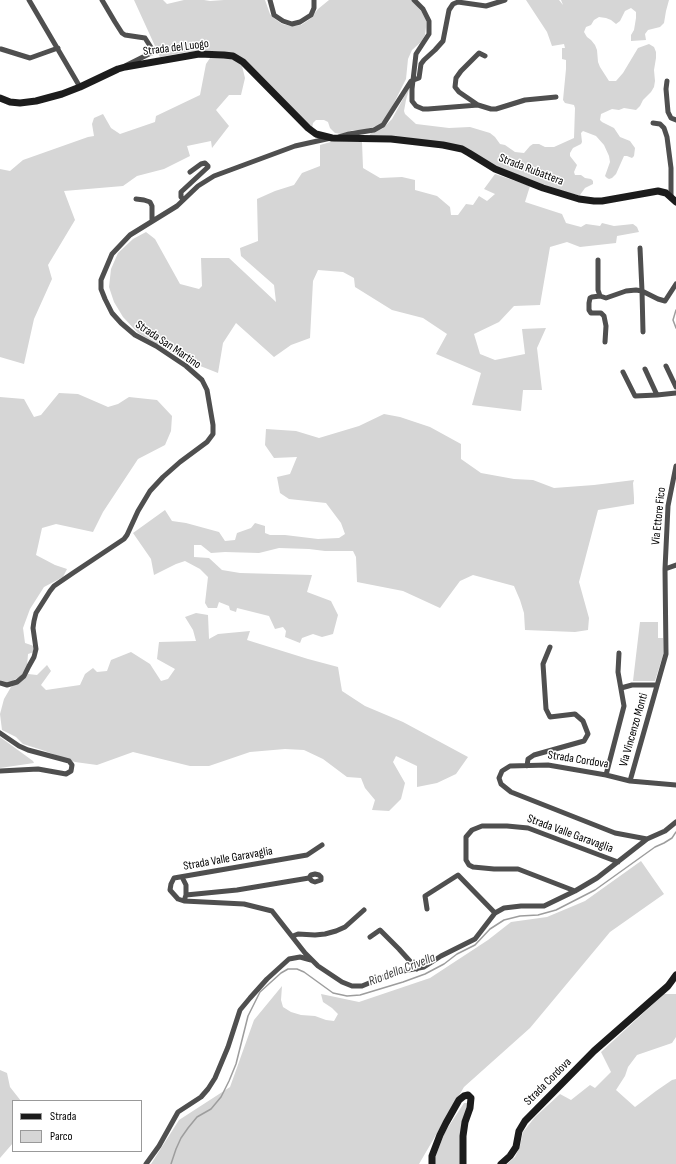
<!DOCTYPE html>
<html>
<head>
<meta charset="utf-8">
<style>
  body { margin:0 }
  #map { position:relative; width:676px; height:1164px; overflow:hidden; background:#fff; font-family:"Sofia Sans Condensed",sans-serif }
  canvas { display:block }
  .legend { position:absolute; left:12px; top:1100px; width:130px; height:52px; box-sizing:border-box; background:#fff; border:1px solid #999; margin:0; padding:5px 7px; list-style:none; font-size:12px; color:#000 }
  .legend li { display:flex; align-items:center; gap:8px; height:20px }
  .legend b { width:20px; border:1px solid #999 }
</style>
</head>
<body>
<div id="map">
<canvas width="676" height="1164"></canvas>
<ul class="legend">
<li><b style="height:5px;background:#1c1c1c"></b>Strada</li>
<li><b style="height:11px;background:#d6d6d6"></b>Parco</li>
</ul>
</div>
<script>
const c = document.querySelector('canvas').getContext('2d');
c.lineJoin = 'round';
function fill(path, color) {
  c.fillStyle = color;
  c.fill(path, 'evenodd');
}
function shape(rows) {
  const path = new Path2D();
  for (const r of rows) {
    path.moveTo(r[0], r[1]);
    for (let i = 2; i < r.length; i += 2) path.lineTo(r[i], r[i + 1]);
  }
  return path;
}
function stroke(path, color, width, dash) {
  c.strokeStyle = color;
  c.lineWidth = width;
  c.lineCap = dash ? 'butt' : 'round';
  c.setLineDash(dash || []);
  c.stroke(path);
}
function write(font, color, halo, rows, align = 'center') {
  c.font = font + ' "Sofia Sans Condensed",sans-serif';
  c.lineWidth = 3;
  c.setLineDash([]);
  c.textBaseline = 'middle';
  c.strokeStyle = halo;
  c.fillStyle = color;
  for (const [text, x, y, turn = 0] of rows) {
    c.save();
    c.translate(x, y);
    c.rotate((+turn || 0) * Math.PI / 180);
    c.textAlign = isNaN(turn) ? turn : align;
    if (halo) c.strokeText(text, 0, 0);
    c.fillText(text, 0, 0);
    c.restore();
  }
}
fill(shape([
  [134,0,163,0,167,4,184,0,204,0,210,1,224,0,265,0,270,14,275,19,282,24,291,26,301,25,310,19,318,9,329,0,411,0,422,12,426,20,426,27,425,35,421,42,412,50,408,59,406,79,387,117,382,124,364,130,353,130,341,134,335,133,330,128,328,122,324,120,316,120,313,123,312,129,234,53,214,51,187,52,160,57],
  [526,0,559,0,563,5,561,0,669,0,666,11,664,23,660,27,648,30,645,34,646,40,631,41,631,35,634,30,636,18,636,12,631,8,625,11,620,21,616,24,611,20,606,18,599,17,594,20,591,25,586,27,584,32,587,37,591,40,595,45,597,50,598,62,600,67,609,81,616,81,623,73,638,48,649,44,654,47,656,52,656,58,654,70,655,81,654,87,651,92,643,100,640,106,636,110,624,108,619,110,612,109,601,114,600,120,602,122,614,128,620,137,630,141,635,148,634,156,632,158,627,156,624,156,616,174,612,178,609,179,607,178,605,176,610,162,609,156,604,145,596,136,583,131,581,133,582,142,581,144,573,148,570,153,570,156,577,165,574,172,575,175,581,175,585,178,591,179,593,181,593,184,585,188,580,195,577,195,558,190,495,166,467,148,369,136,371,133,382,129,392,119,410,86,406,100,404,111,405,114,416,124,449,128,470,127,490,133,495,137,500,144,505,145,515,152,524,153,530,146,533,144,539,144,545,147,554,147,574,138,575,108,574,105,565,103,563,100,566,69,566,60,562,59,562,48,565,48,564,44,552,46,547,32],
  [224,57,241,62,245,78,241,95,229,95,216,110,229,126,212,148,211,141,187,146,190,156,164,169,137,176,123,186,64,191,75,220,48,265,52,279,34,319,24,364,0,357,0,169,10,171,23,160,88,137,94,136,92,124,94,118,103,114,111,128,120,134,155,122,156,116,200,95,206,64,210,58],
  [334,141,362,142,363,168,380,178,402,177,415,180,415,190,437,196,450,207,451,215,458,215,466,204,473,205,479,196,487,201,495,194,484,189,495,174,530,186,525,202,562,214,566,223,581,227,586,224,600,226,602,223,614,226,633,224,637,227,639,232,617,236,616,243,580,247,567,242,550,247,540,305,514,306,499,322,474,334,480,354,495,360,525,354,522,329,546,328,537,348,542,390,523,390,521,411,472,405,481,373,436,354,447,334,423,318,392,310,355,287,354,278,343,272,318,270,313,281,310,338,291,345,274,357,236,323,223,343,218,373,185,360,138,333,123,317,114,302,109,287,111,269,118,253,133,239,146,232,155,239,180,284,199,289,202,286,201,258,229,258,276,302,274,285,241,256,240,248,258,241,257,199,275,191,294,185,302,173,320,166,320,145],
  [59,393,78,394,108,407,118,404,129,397,157,400,172,416,171,431,165,445,138,459,103,512,93,532,56,524,42,528,36,555,55,565,67,569,63,577,44,587,30,609,23,628,25,643,34,646,34,652,28,654,27,667,21,676,9,683,0,680,0,397,24,399,34,417,41,415],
  [384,414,400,417,430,427,461,444,461,459,481,473,514,479,533,480,554,488,594,485,634,480,633,483,634,498,634,504,598,510,579,582,589,618,588,630,575,632,525,630,524,613,520,600,514,586,473,575,460,581,440,608,403,591,357,582,356,557,353,551,325,551,309,549,279,548,259,553,225,552,211,553,201,545,194,545,194,557,209,558,222,570,240,573,312,575,307,592,331,601,338,615,333,634,322,637,313,634,302,638,300,643,285,637,286,631,283,627,275,629,269,616,237,608,236,612,230,610,229,606,219,602,217,608,208,608,205,603,208,577,200,569,185,561,176,564,154,575,151,559,133,533,165,510,172,521,186,523,219,532,225,541,235,540,237,533,251,528,255,523,265,526,265,533,270,535,285,535,318,539,339,538,345,534,341,523,326,503,289,499,280,493,277,477,290,474,297,457,274,458,265,445,266,429,296,431,319,438,359,426],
  [196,613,208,615,209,639,218,634,250,631,247,640,308,659,338,667,342,691,365,706,403,722,468,757,456,774,437,783,417,787,417,766,396,756,393,762,405,783,401,799,389,811,372,810,375,800,365,788,361,778,347,777,323,759,304,750,285,749,250,752,209,766,190,766,133,752,97,765,75,762,42,750,23,744,16,737,2,730,0,714,4,699,11,687,23,679,28,674,37,675,47,665,51,671,41,685,46,690,80,685,85,674,93,668,97,672,107,671,111,660,131,652,150,664,161,681,168,679,175,669,157,659,159,642,196,641,193,630,185,617],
  [640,622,658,622,658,638,663,638,663,655,655,681,633,681],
  [0,737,33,761,34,763,0,768],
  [641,861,664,894,610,932,530,1028,464,1087,419,1164,151,1164,179,1120,230,1087,254,1020,282,986,281,1000,283,1007,291,1012,301,1015,315,1016,326,1020,334,1021,338,1014,332,1008,323,1002,321,994,359,1002,430,978,488,940,511,922,547,917,585,901],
  [664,994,676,994,676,1037,672,1043,637,1055,628,1067,625,1076,616,1090,635,1107,656,1091,672,1080,676,1079,676,1164,507,1164,515,1157,520,1146,523,1132,535,1117,560,1094,571,1100,590,1085,595,1088,611,1072,601,1052],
  [0,1070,7,1073,10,1087,21,1101,13,1101,13,1143,0,1158],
  [464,1103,467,1103,468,1105,461,1164,435,1164,435,1158,445,1132]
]), '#d6d6d6');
stroke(shape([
  [676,310,673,320,676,328],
  [171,1164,176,1149,181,1138,188,1128,197,1117,211,1109,221,1097,229,1081,236,1064,248,1016,260,992,281,973,288,969,297,969,304,972,333,993,347,996,360,995,403,982,425,974,444,964,457,954,475,945,490,929,504,920,520,916,538,915,556,910,595,890,655,847,664,843,672,838,676,832]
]), '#9d9d9d', 1.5);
stroke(shape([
  [29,0,80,87],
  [102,0,115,22,122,33,125,35,145,38,152,49,152,53,149,54,127,65],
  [270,0,274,15,283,21,292,24,300,22,311,15,314,8,314,0],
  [414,0,423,9,429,21,429,34,416,54,412,89,412,101,416,106,423,109,428,109,478,105,491,109,496,109,525,100,556,97],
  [1,49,30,58,58,48],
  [667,81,666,89,668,112,671,118,676,120],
  [478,105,459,92,455,87,456,78,461,71,479,53,485,56],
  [653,123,660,124,664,128,667,137,671,168,671,198],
  [339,137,349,134,374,130,383,125,411,81,419,78,421,64,424,60,435,50,443,41,449,10,453,4,458,2,486,6,505,0],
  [136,199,144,200,150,202,152,206,152,221],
  [183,199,181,197,181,192,208,167,208,166,205,163,201,164,190,172],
  [640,248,642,291,658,299,665,301,676,284],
  [598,260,598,290,600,296],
  [605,342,606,326,604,316,601,313,591,313,589,310,589,303,590,298,592,297,600,296,606,298,626,291,636,290,642,291,643,332],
  [666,366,676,387],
  [645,369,657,395,676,393],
  [623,372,635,396,657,395],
  [665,569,668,506,676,466],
  [0,683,7,685,17,682,24,676,29,666,34,657,36,649,33,628,34,621,36,613,50,591,54,586,73,573,124,539,127,535,138,511,150,491,163,477,180,462,207,442,213,434,213,425,207,390,202,380,186,366,156,346,135,335,121,323,112,313,105,299,101,289,101,280,112,254,130,235,177,206,198,186,214,176,295,146,331,138],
  [621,688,632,685,657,685],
  [0,733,19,746,28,750,69,761,72,765,71,771,66,774,38,769,0,771],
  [527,766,528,759,534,755,584,741,588,734,583,721,575,714,550,717,546,709,543,664,550,647],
  [606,775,624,706,618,672,619,653],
  [630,781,666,654,665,569,676,565],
  [647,839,615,833,511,792,501,784,499,778,502,771,510,766,548,765,606,775,630,781,676,785],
  [322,845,307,855,174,878,171,884,170,890,178,899,184,901,244,904,272,911,305,953,318,966,342,982,352,986,362,986,393,973,424,967,441,956,475,939,495,913,504,908,521,906,544,906,575,891,597,878,647,839,665,831,676,822],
  [182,877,186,885,186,895,185,898],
  [575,891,518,869,494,869,473,867,469,865,466,860,466,837,472,830,482,826,507,826,528,828,618,862],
  [186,895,237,890,309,878,311,875,315,874,319,875,321,877,321,880,315,882,312,881,309,878],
  [427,909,425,896,458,875,495,913],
  [293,936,298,934,315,935,325,934,336,931,345,927,364,910],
  [370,937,380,930,399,949,417,969],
  [146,1164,159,1146,178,1112,201,1097,208,1089,215,1078,228,1047,240,1010,250,998,267,979,289,959,300,957,311,960]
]), '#4f4f4f', 5);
stroke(shape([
  [0,98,10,102,20,103,36,101,62,94,80,87,118,69,125,67,199,54,224,55,233,56,243,62,308,128,316,134,332,138,391,139,443,145,462,149,469,153,495,169,543,188,579,199,594,201,602,201,658,191,666,193,676,202],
  [432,1164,432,1156,440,1135,446,1123,459,1100,464,1096,468,1095,471,1098,470,1108,465,1122,463,1136,463,1164],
  [501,1164,510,1156,516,1147,519,1131,525,1121,594,1051,668,986,676,975]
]), '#1c1c1c', 7);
write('12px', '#000', '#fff', [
  ["Strada del Luogo",176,48,-7],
  ["Strada Rubattera",531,170,21],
  ["Strada San Martino",168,345,34],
  ["Via Ettore Fico",659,516,-84],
  ["Via Vincenzo Monti",634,730,-74],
  ["Strada Cordova",578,760,9],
  ["Strada Valle Garavaglia",570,834,20],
  ["Strada Valle Garavaglia",228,859,-10],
  ["Strada Cordova",548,1082,-45]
]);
write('italic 13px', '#3e3e3e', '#fff', [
  ["Rio della Crivella",402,970,-21]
]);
</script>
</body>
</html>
